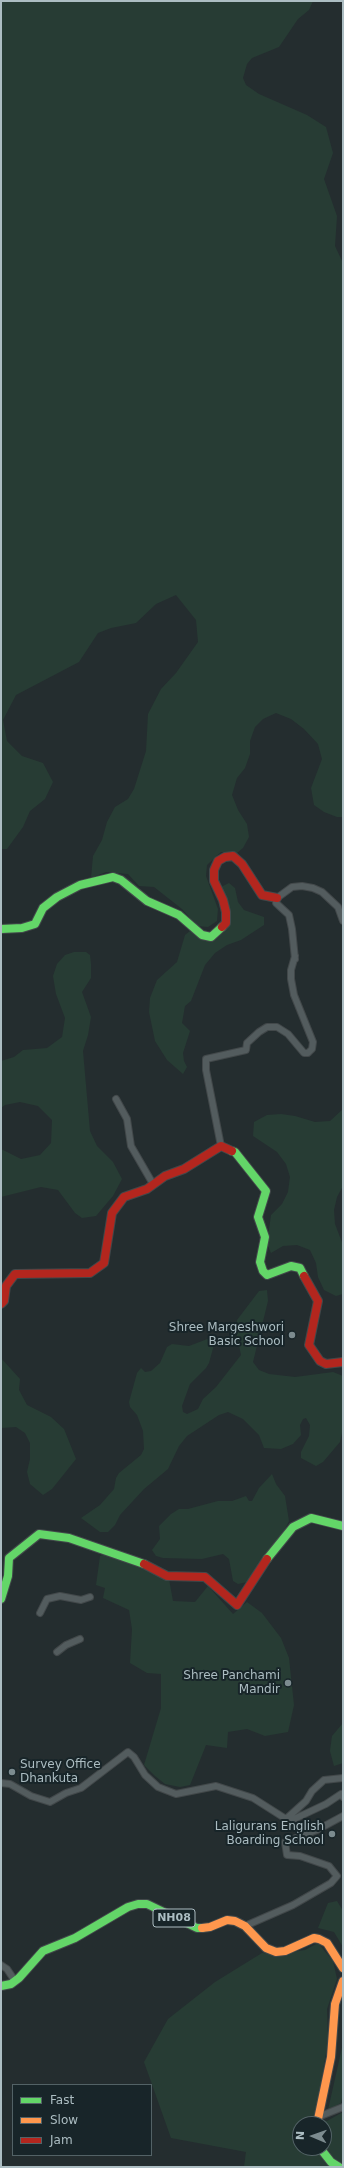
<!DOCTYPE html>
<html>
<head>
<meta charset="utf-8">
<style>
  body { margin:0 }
  #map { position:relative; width:344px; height:2168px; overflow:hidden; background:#242d2f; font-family:"DejaVu Sans",sans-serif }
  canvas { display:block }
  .frame { position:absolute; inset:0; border:2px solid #acbdc2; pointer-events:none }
  .legend { position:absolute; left:12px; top:2084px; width:140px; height:72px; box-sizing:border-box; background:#182529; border:1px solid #536266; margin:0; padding:5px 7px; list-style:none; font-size:12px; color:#acbdc2 }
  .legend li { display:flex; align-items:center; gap:8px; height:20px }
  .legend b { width:20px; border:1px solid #536266 }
  .north { position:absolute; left:292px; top:2116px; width:40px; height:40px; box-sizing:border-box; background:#182529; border:1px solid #536266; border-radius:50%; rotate:272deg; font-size:11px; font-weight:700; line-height:16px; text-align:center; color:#acbdc2 }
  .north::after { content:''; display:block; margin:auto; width:14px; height:18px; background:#7c8b8f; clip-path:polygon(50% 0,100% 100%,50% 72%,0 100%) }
</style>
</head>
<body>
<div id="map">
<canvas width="344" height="2168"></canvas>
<div class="frame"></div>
<ul class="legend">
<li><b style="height:5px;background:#63d668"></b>Fast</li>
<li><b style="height:5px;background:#ff974d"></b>Slow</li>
<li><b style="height:5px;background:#b3261e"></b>Jam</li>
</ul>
<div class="north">N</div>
</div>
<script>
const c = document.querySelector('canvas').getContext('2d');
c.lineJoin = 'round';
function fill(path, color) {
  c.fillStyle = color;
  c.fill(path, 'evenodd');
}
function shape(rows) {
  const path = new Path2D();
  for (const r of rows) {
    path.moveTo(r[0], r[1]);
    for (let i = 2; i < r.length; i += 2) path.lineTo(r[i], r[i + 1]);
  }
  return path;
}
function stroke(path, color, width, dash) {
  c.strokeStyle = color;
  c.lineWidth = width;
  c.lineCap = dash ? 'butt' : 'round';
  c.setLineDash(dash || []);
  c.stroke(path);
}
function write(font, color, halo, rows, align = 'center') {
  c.font = font + ' "DejaVu Sans",sans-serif';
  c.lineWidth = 4;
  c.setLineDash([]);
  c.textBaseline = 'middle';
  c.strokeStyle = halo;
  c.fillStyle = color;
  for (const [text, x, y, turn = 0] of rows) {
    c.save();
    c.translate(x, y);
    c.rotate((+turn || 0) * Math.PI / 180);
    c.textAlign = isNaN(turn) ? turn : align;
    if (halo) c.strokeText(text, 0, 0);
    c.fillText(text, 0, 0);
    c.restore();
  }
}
fill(shape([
  [1,1,313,1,309,10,298,19,279,47,252,58,247,64,243,78,246,85,259,94,307,115,326,127,333,153,324,179,337,216,335,246,343,263,343,817,337,817,324,812,314,805,311,788,322,759,318,744,304,729,291,719,276,713,263,719,255,727,250,741,250,754,245,768,237,778,232,795,238,810,247,824,249,837,243,848,237,853,221,852,207,865,206,876,218,909,217,921,208,927,197,926,182,909,154,887,139,886,128,874,106,872,91,878,93,856,102,840,107,822,115,807,128,799,134,789,146,751,148,714,161,689,176,673,198,642,196,620,176,595,156,604,136,623,111,628,98,633,79,662,16,695,3,720,7,741,22,756,43,763,53,782,45,799,30,811,23,827,7,849,1,849],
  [229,883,235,888,238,902,244,910,264,917,264,925,241,940,227,945,215,953,205,965,191,1001,185,1006,182,1023,190,1031,183,1053,184,1061,187,1067,183,1074,167,1060,155,1041,149,1012,150,998,157,980,177,962,185,935,190,931,211,940,223,933,231,919,221,887],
  [74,952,86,952,90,955,91,964,91,978,82,992,91,1017,88,1035,83,1051,90,1131,97,1146,113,1162,122,1179,113,1196,96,1216,82,1218,75,1213,58,1190,41,1187,1,1197,1,1149,21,1159,40,1155,51,1143,52,1120,38,1106,20,1102,5,1105,1,1108,1,1061,14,1057,23,1050,47,1048,62,1037,65,1018,56,994,53,976,57,964,65,955],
  [343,1109,343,1186,337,1197,334,1210,335,1224,343,1245,343,1294,336,1296,324,1290,318,1277,316,1263,310,1250,297,1245,283,1246,271,1253,267,1244,271,1215,282,1204,288,1192,290,1177,286,1164,277,1152,253,1136,254,1122,267,1115,281,1114,295,1116,315,1122,330,1121],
  [267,1290,268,1301,253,1362,259,1370,269,1374,295,1377,333,1372,343,1376,343,1428,340,1442,323,1462,316,1466,301,1458,301,1452,309,1436,310,1425,306,1418,303,1419,300,1425,301,1435,293,1444,281,1449,264,1448,259,1435,243,1419,228,1412,219,1415,187,1436,179,1446,168,1469,144,1489,120,1515,115,1525,108,1532,100,1532,81,1518,100,1505,114,1489,116,1478,119,1473,141,1455,144,1449,143,1431,137,1415,130,1407,129,1402,137,1373,141,1368,145,1372,151,1371,160,1363,167,1347,172,1344,189,1346,210,1338,215,1341,209,1363,206,1368,190,1384,182,1406,183,1412,187,1414,198,1409,203,1399,216,1387,241,1355,236,1331,237,1320,259,1291],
  [1,1358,20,1379,19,1390,27,1405,51,1417,64,1429,76,1459,52,1489,43,1495,30,1484,27,1472,30,1459,30,1443,25,1433,16,1427,1,1428],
  [272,1474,276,1484,285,1496,289,1521,283,1533,247,1582,238,1584,233,1581,229,1559,223,1554,202,1559,163,1558,156,1556,152,1550,160,1539,159,1526,171,1514,179,1509,188,1509,218,1501,232,1501,246,1496,249,1501,252,1501,259,1488],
  [105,1554,169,1579,173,1601,195,1602,208,1586,233,1614,247,1602,262,1613,281,1638,289,1658,294,1705,288,1732,265,1736,247,1729,228,1732,227,1748,206,1745,190,1785,180,1787,165,1784,155,1776,144,1765,161,1708,161,1674,147,1673,130,1663,132,1629,129,1610,103,1598,105,1588,96,1585,100,1556],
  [343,1723,343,1763,334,1766,330,1751,332,1736],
  [337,1901,343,1911,343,1947,334,1932,318,1928,328,1903],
  [318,1943,333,1961,337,1979,327,2009,328,2041,315,2118,327,2121,343,2112,343,2167,244,2167,246,2152,171,2138,144,2062,168,2019,215,1982,262,1953,279,1954,305,1950],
  [300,2124,324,2124,324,2148,300,2148],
  [343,2043,343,2093,341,2103,328,2110]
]), '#273c34');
const street = shape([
  [295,959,292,929,289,915,276,903,277,898,292,887,302,886,313,888,322,892,338,907,343,921],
  [116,1099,127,1119,131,1146,153,1184],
  [221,1146,206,1070,206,1059,246,1050,247,1043,259,1032,267,1027,277,1027,288,1034,304,1053,308,1053,312,1049,313,1042,294,995,291,979,291,970,295,956],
  [40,1613,47,1599,60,1596,81,1600,90,1597],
  [57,1652,66,1645,80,1639],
  [1,1783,10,1784,31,1796,50,1802,66,1793,81,1788,128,1752,134,1757,145,1775,158,1787,176,1794,216,1786,253,1798,286,1819,292,1820,326,1804,341,1794,343,1797],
  [286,1819,306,1801,312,1791,324,1780,343,1778],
  [245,1926,293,1905,331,1883,337,1876,329,1866,300,1856,287,1855,285,1842,317,1830,343,1816],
  [1,1965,7,1969,15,1981],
  [318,2117,343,2107]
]);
const fast = shape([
  [1,929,22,928,35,924,43,908,57,897,80,885,113,877,121,880,147,901,179,915,202,935,211,937,222,927],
  [232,1151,235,1152,266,1191,258,1217,265,1237,260,1262,263,1271,267,1275,291,1266,300,1268,304,1276],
  [267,1559,293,1527,311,1518,343,1526],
  [1,1599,8,1576,9,1558,39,1534,69,1538,144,1564],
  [1,1986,11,1984,19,1978,43,1951,75,1938,128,1907,138,1904,147,1904,197,1928,202,1928],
  [320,2148,331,2162,339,2167]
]);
const slow = shape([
  [202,1928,210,1927,227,1920,235,1921,245,1926,266,1948,276,1952,285,1951,314,1938,319,1939,327,1943,343,1968],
  [317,2124,331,2057,335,2004,343,1981]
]);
const jam = shape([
  [222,927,226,923,226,912,223,900,214,881,214,870,218,861,225,857,233,856,242,864,262,895,277,898],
  [304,1276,318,1301,309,1345,320,1361,326,1364,343,1362],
  [1,1304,4,1301,6,1286,15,1274,90,1273,104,1263,112,1213,124,1197,147,1189,165,1176,184,1169,221,1146,232,1151],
  [144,1564,167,1576,205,1577,237,1605,267,1559]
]);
stroke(street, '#42484a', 8);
stroke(fast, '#42484a', 10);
stroke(slow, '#42484a', 10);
stroke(jam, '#42484a', 10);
stroke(street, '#535c5e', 6);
stroke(fast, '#63d668', 8);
stroke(slow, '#ff974d', 8);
stroke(jam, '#b3261e', 8);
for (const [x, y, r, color] of [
  [292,1335,4,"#7c8b8f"],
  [288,1683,4,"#7c8b8f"],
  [12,1772,4,"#7c8b8f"],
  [332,1834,4,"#7c8b8f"]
]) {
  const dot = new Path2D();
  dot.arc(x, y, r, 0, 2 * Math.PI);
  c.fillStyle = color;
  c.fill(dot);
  stroke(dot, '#182529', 1.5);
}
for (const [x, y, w] of [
  [174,1918,42]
]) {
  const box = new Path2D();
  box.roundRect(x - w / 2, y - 9, w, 18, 3);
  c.fillStyle = '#182529';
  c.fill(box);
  stroke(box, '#acbdc2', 1);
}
write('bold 11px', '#acbdc2', null, [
  ["NH08",174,1918]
]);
write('12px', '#acbdc2', '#182529', [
  ["Shree Margeshwori",284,1328],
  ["Basic School",284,1342],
  ["Shree Panchami",280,1676],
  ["Mandir",280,1690],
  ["Survey Office",20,1765,"left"],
  ["Dhankuta",20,1779,"left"],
  ["Laligurans English",324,1827],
  ["Boarding School",324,1841]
], 'right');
</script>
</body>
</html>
